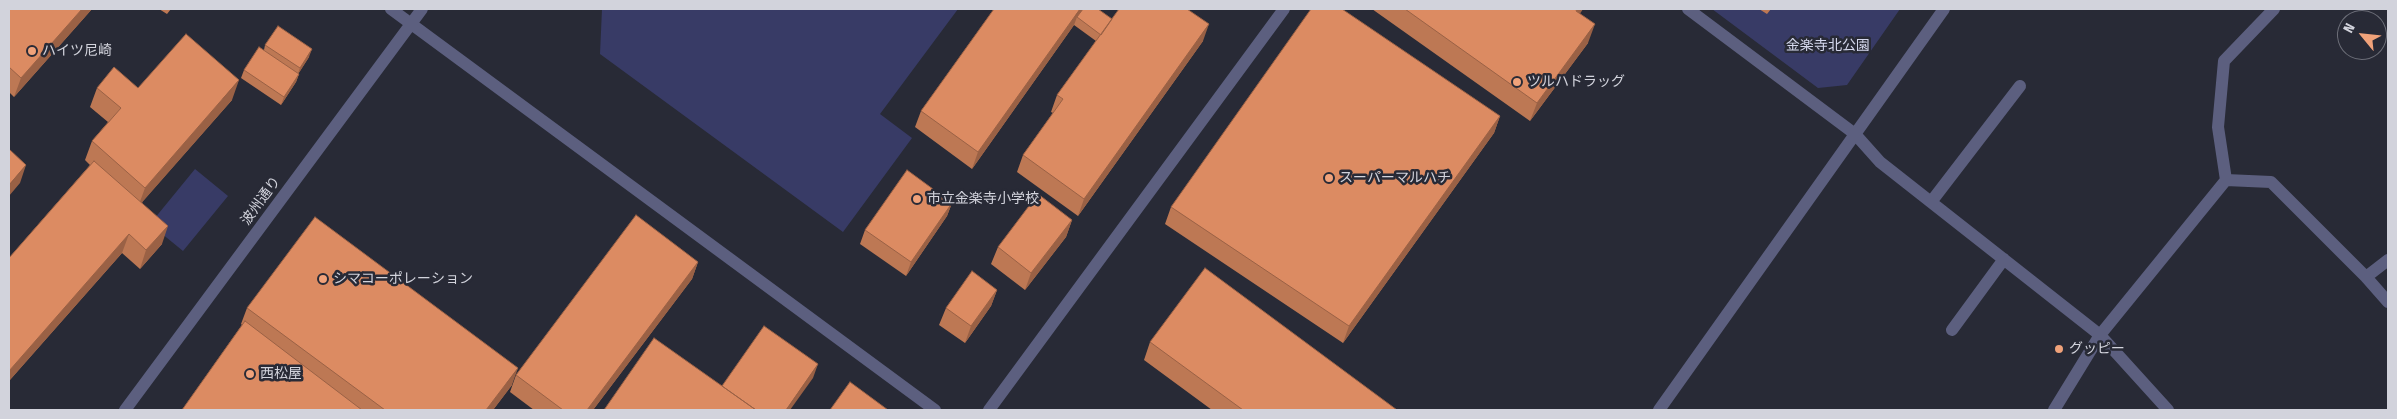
<!DOCTYPE html>
<html>
<head>
<meta charset="utf-8">
<style>
  body { margin:0 }
  #map { position:relative; width:2397px; height:419px; overflow:hidden; background:#282a36; font-family:"Fira Sans Condensed",sans-serif }
  canvas { display:block }
  .frame { position:absolute; inset:0; border:10px solid #d2d3dc; pointer-events:none }
  .north { position:absolute; left:2337px; top:10px; width:50px; height:50px; box-sizing:border-box; background:#282a36; border:1px solid #6c6e78; border-radius:50%; rotate:298deg; font-size:14px; font-weight:700; line-height:20px; text-align:center; color:#d2d3dc }
  .north::after { content:''; display:block; margin:auto; width:18px; height:22px; background:#f0a27a; clip-path:polygon(50% 0,100% 100%,50% 72%,0 100%) }
</style>
</head>
<body>
<div id="map">
<canvas width="2397" height="419"></canvas>
<div class="frame"></div>
<div class="north">N</div>
</div>
<script>
const c = document.querySelector('canvas').getContext('2d');
c.lineJoin = 'round';
function fill(path, color) {
  c.fillStyle = color;
  c.fill(path, 'evenodd');
}
function shape(rows) {
  const path = new Path2D();
  for (const r of rows) {
    path.moveTo(r[0], r[1]);
    for (let i = 2; i < r.length; i += 2) path.lineTo(r[i], r[i + 1]);
  }
  return path;
}
function stroke(path, color, width, dash) {
  c.strokeStyle = color;
  c.lineWidth = width;
  c.lineCap = dash ? 'butt' : 'round';
  c.setLineDash(dash || []);
  c.stroke(path);
}
function write(font, color, halo, rows, align = 'center') {
  c.font = font + ' "Fira Sans Condensed","Noto Sans JP",sans-serif';
  c.lineWidth = 5;
  c.setLineDash([]);
  c.textBaseline = 'middle';
  c.strokeStyle = halo;
  c.fillStyle = color;
  for (const [text, x, y, turn = 0] of rows) {
    c.save();
    c.translate(x, y);
    c.rotate((+turn || 0) * Math.PI / 180);
    c.textAlign = isNaN(turn) ? turn : align;
    if (halo) c.strokeText(text, 0, 0);
    c.fillText(text, 0, 0);
    c.restore();
  }
}
fill(shape([
  [602,9,958,9,880,114,912,138,843,232,600,54],
  [1712,9,1900,9,1847,85,1818,88],
  [195,169,228,196,183,251,150,224]
]), '#383b66');
stroke(shape([
  [391,9,935,410],
  [1688,9,1855,134,1880,162,2100,335,2168,410],
  [2226,180,2271,182,2366,277,2388,302],
  [1931,202,2020,86],
  [2366,277,2388,260],
  [1952,330,2004,259],
  [125,410,422,9],
  [989,410,1284,9],
  [1659,410,1944,9],
  [2054,410,2100,335,2226,180,2218,127,2224,61,2274,9]
]), '#5c5f7f', 12);
fill(shape([
  [9,9,92,9,14,97,9,92],
  [159,9,171,9,167,14],
  [994,9,1112,19,1203,41,1078,216,1017,172,1023,155,1053,113,1051,112,1057,95,1096,41,1074,25,972,169,915,127,921,111],
  [1372,9,1583,9,1580,13,1588,43,1530,121],
  [1759,9,1771,9,1767,14],
  [265,45,309,57,298,74,299,74,296,82,281,105,241,78,244,70,264,50],
  [97,88,138,88,232,100,142,202,162,244,140,269,122,253,9,381,9,258,90,165,85,160,92,141,108,122,90,107],
  [1500,116,1494,133,1343,343,1165,224,1171,207],
  [952,203,947,216,906,276,860,244,865,230],
  [1072,220,1066,237,1025,290,991,264,998,247],
  [698,262,692,279,593,410,534,410,510,392,516,375],
  [997,290,991,306,965,343,939,325,946,308],
  [247,308,512,385,493,410,182,410,242,325,241,324],
  [1150,342,1397,410,1212,410,1144,360]
]), '#bd7854');
fill(shape([
  [82,9,92,9,14,97,21,78],
  [1080,9,1086,9,1077,17,1074,25,972,169,978,152],
  [1577,9,1583,9,1569,29,1576,11],
  [1209,24,1203,41,1078,216,1084,199],
  [1595,24,1588,43,1530,121,1537,103],
  [312,49,309,57,297,76,300,68],
  [299,74,296,82,281,105,284,97],
  [239,80,232,100,138,207,145,188],
  [1500,116,1494,133,1343,343,1349,326],
  [26,165,20,183,9,196,9,185],
  [952,203,947,216,906,276,911,262],
  [1072,220,1066,237,1025,290,1031,273],
  [168,226,162,244,140,269,146,250],
  [129,234,122,253,9,381,9,371],
  [698,262,692,279,593,410,587,410],
  [997,290,991,306,965,343,971,326],
  [818,364,813,378,790,410,786,410],
  [518,368,512,385,493,410,486,410]
]), '#9a6145');
const building = shape([
  [9,9,82,9,21,78,9,67,9,9],
  [994,9,1080,9,978,152,921,111,994,9],
  [1083,9,1098,9,1112,19,1101,35,1077,17,1083,9],
  [1119,9,1187,9,1209,24,1084,199,1023,155,1063,99,1057,95,1119,9],
  [1311,9,1342,9,1500,116,1349,326,1171,207,1311,9],
  [1405,9,1577,9,1576,11,1595,24,1537,103,1405,9],
  [278,26,312,49,300,68,265,45,278,26],
  [186,34,239,80,145,188,92,141,121,108,97,88,114,67,138,88,186,34],
  [259,47,299,74,284,97,244,70,259,47],
  [9,149,26,165,9,185,9,149],
  [94,161,168,226,146,250,129,234,9,371,9,258,94,161],
  [907,170,952,203,911,262,865,230,907,170],
  [1038,194,1072,220,1031,273,998,247,1038,194],
  [636,215,698,262,587,410,563,410,516,375,636,215],
  [315,217,518,368,486,410,385,410,247,308,315,217],
  [1205,268,1397,410,1243,410,1150,342,1205,268],
  [972,271,997,290,971,326,946,308,972,271],
  [245,321,362,410,182,410,245,321],
  [764,326,818,364,786,410,756,410,722,386,764,326],
  [654,338,756,410,604,410,654,338],
  [850,382,888,410,830,410,850,382]
]);
fill(building, '#dc8b62');
stroke(building, '#9a6145', 1);
for (const [x, y, r, color] of [
  [32,51,5,"#f0a27a"],
  [1517,82,5,"#f0a27a"],
  [1329,178,5,"#f0a27a"],
  [917,199,5,"#f0a27a"],
  [323,279,5,"#f0a27a"],
  [2059,349,5,"#f0a27a"],
  [250,374,5,"#f0a27a"]
]) {
  const dot = new Path2D();
  dot.arc(x, y, r, 0, 2 * Math.PI);
  c.fillStyle = color;
  c.fill(dot);
  stroke(dot, '#282a36', 2);
}
write('14px', '#d5d8ed', '#282a36', [
  ["金楽寺北公園",1828,46]
]);
write('14px', '#d2d3dc', '#282a36', [
  ["ハイツ尼崎",42,51],
  ["ツルハドラッグ",1527,82],
  ["スーパーマルハチ",1339,178],
  ["市立金楽寺小学校",927,199],
  ["シマコーポレーション",333,279],
  ["グッピー",2069,349],
  ["西松屋",260,374]
], 'left');
write('14px', '#d2d3dc', '#282a36', [
  ["波州通り",261,201,-54]
]);
</script>
</body>
</html>
